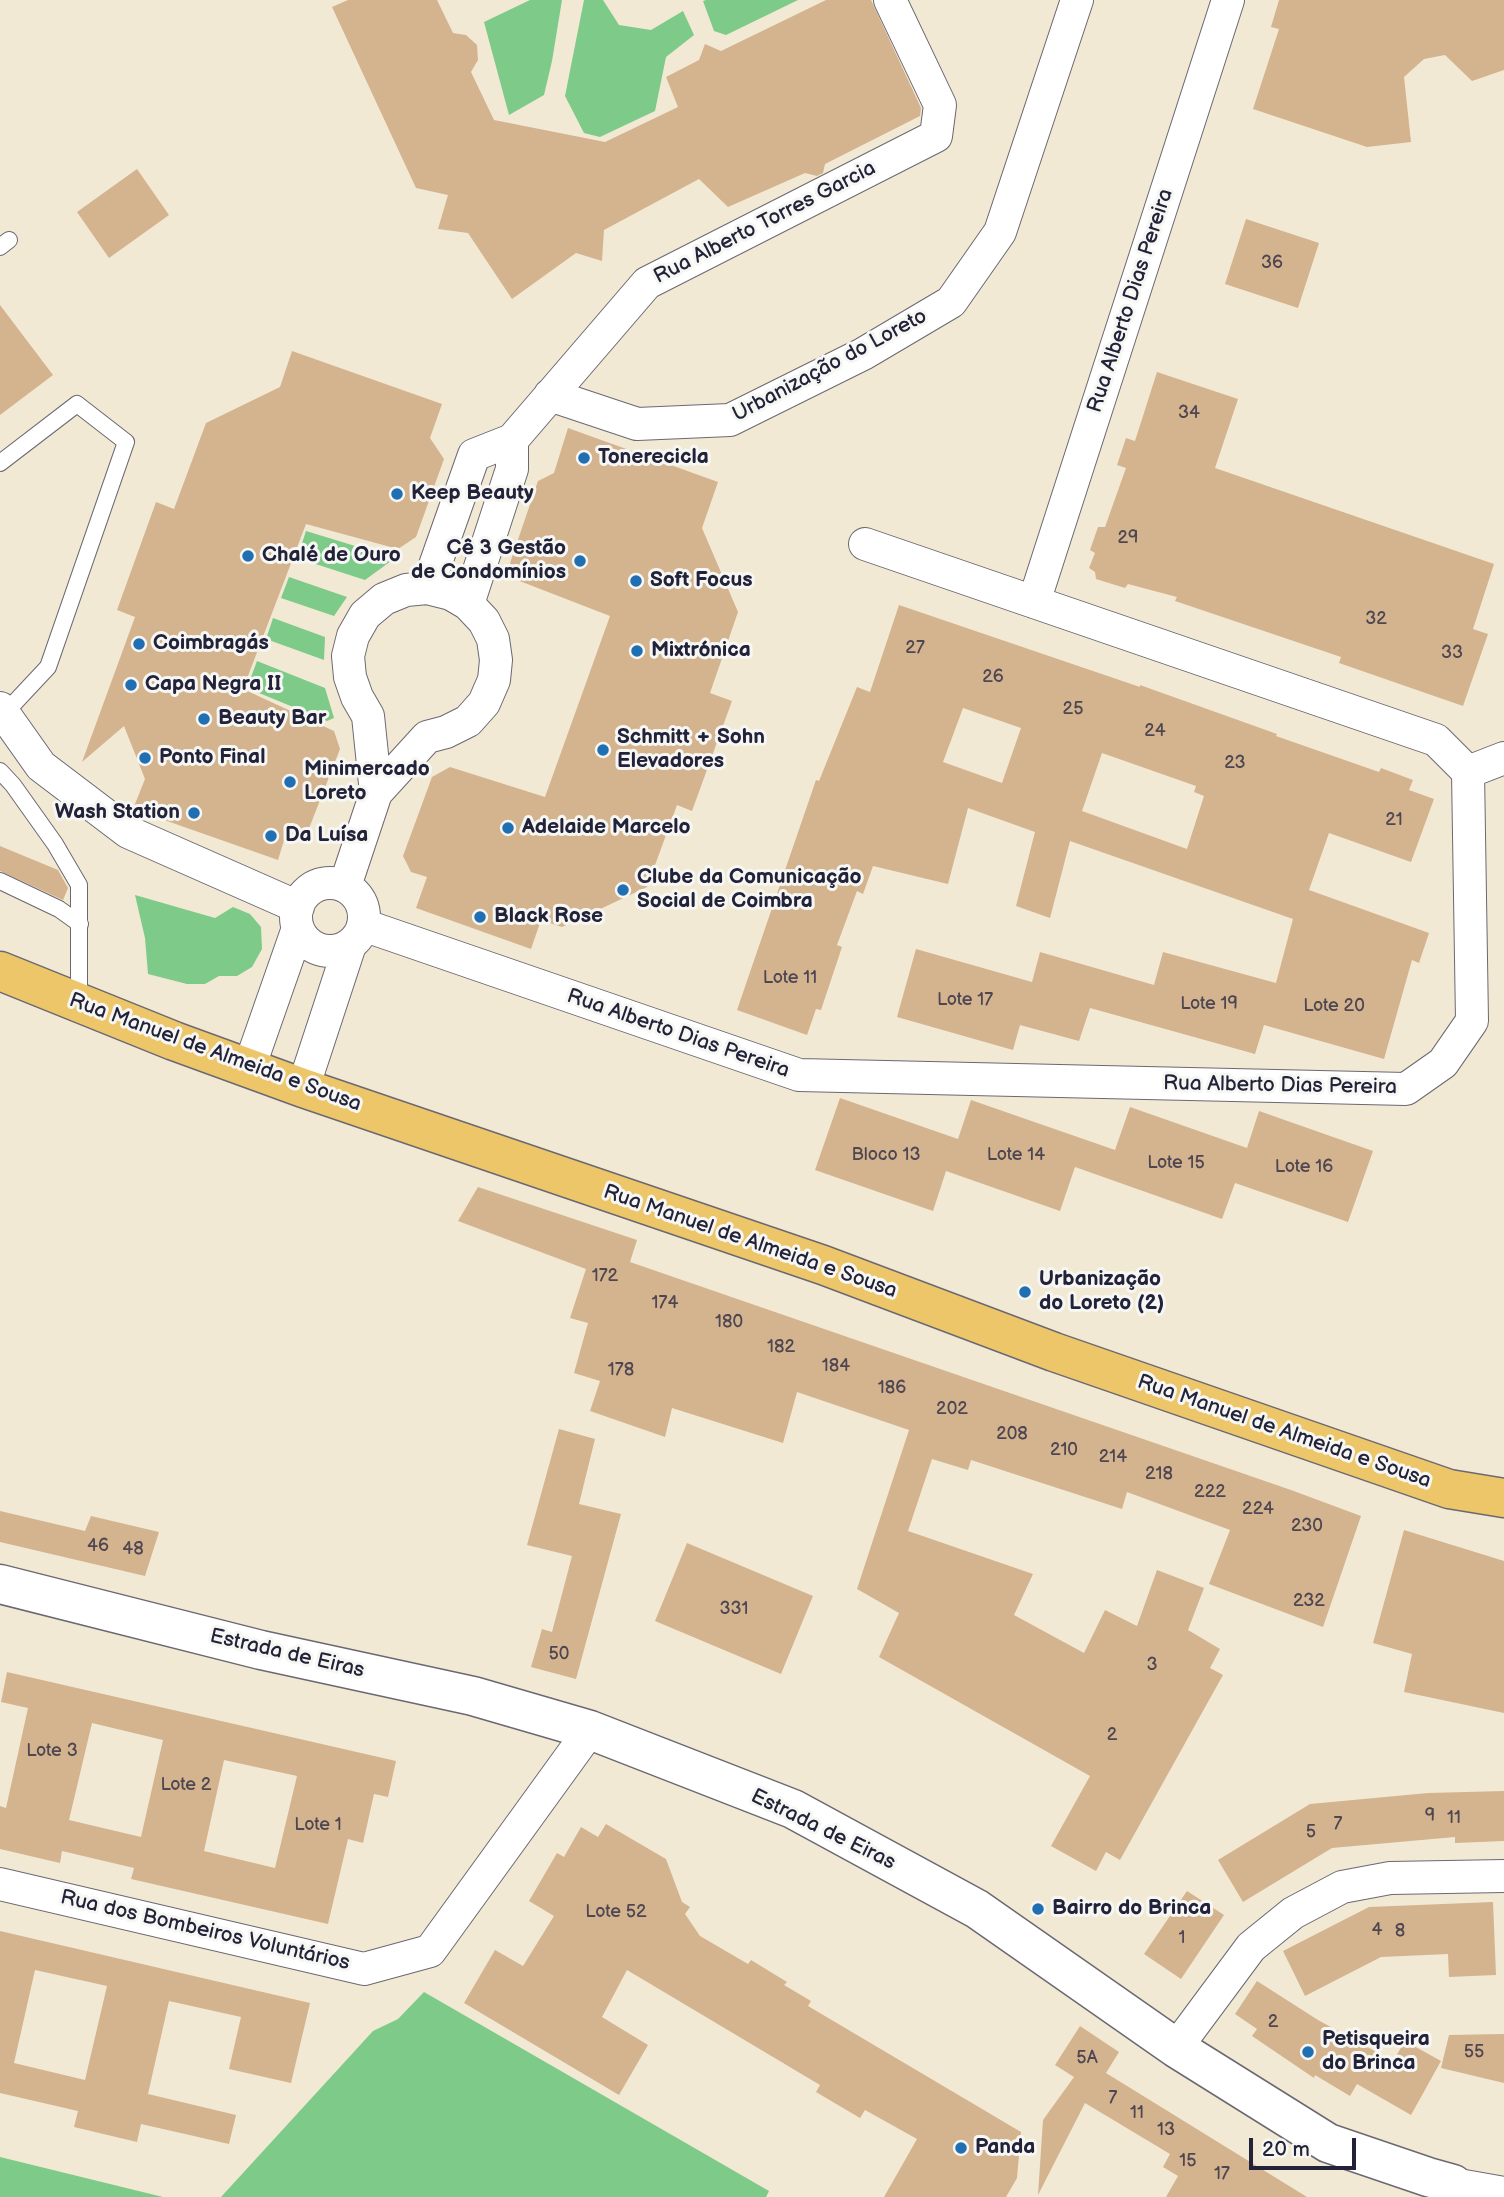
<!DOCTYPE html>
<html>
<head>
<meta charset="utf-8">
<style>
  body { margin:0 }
  #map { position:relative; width:1504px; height:2197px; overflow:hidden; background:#f2e9d4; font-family:"Balsamiq Sans",sans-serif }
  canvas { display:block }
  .scale { position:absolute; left:1249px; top:2138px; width:107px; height:32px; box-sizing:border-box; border:4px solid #22223b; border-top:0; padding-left:9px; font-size:21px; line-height:24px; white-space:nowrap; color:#22223b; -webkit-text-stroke:5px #f6f6f2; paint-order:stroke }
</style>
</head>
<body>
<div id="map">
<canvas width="1504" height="2197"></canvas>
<div class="scale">20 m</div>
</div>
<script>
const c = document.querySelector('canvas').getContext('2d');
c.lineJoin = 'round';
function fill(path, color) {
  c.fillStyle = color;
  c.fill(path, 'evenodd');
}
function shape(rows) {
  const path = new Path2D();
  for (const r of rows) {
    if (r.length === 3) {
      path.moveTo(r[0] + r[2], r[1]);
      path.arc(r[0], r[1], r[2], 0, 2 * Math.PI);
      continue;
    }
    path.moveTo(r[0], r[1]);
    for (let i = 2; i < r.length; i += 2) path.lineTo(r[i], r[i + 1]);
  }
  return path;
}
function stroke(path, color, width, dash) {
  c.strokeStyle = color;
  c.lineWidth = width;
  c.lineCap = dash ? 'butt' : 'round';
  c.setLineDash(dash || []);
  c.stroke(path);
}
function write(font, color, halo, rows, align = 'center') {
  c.font = font + ' "Balsamiq Sans",sans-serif';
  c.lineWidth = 6;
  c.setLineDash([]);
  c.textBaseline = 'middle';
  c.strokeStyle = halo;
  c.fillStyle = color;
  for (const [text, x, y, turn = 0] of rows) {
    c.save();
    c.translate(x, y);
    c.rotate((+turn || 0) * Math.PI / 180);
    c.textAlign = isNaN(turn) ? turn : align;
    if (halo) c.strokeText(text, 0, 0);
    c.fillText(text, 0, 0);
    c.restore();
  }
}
fill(shape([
  [530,0,562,0,552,61,544,95,509,115,484,22],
  [584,0,603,0,619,25,651,30,683,11,694,35,666,57,655,111,600,137,584,133,565,96],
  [706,0,798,0,726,35,714,31,703,1],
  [306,531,388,556,391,561,365,580,297,558],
  [289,577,347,597,334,616,281,598],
  [273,618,325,637,324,660,266,639],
  [257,661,325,688,334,718,327,721,247,688],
  [135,895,215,918,233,907,250,914,261,927,262,949,252,967,237,976,219,976,205,984,187,984,148,974,145,938],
  [424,1992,769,2191,766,2197,221,2197,373,2031,398,2019],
  [0,2157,163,2197,0,2197]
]), '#7dca89');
fill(shape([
  [348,0,437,0,453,33,466,35,477,45,478,60,471,72,494,120,605,142,678,107,666,77,699,60,705,44,721,51,826,0,871,0,921,108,920,116,825,164,823,173,817,176,805,173,728,207,699,179,604,230,602,261,576,253,512,299,468,233,438,229,448,195,416,188,332,7],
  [1279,0,1504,0,1504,70,1472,81,1445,55,1424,59,1404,77,1411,142,1367,147,1253,109,1279,29,1271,27],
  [137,169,169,215,109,258,77,212],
  [1246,219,1319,243,1298,308,1225,284],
  [0,305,53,375,0,415],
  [292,351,442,404,430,438,444,459,416,537,398,549,306,524,243,689,334,731,340,749,308,831,285,837,278,860,133,809,145,779,124,726,82,762,135,617,117,610,156,502,174,509,206,423,280,387],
  [1157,372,1238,399,1215,468,1494,564,1473,629,1488,634,1463,706,1339,663,1341,657,1175,601,1177,597,1128,584,1125,588,1096,579,1095,572,1089,568,1095,553,1090,550,1098,527,1105,527,1126,468,1117,465,1126,438,1135,441],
  [568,428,718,482,702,528,738,612,710,693,732,701,692,811,677,805,647,887,562,927,541,920,531,949,416,908,427,877,411,872,403,856,432,777,450,767,545,797,610,616,517,580,510,563,538,481,554,473],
  [899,605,1140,687,1140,685,1277,734,1276,736,1379,772,1381,768,1413,780,1409,790,1434,799,1411,862,1329,833,1309,890,1429,933,1419,963,1412,960,1384,1059,1264,1025,1255,1054,1090,1008,1079,1041,1020,1025,1013,1050,897,1017,916,949,1032,982,1040,952,1154,985,1163,952,1276,983,1293,919,1070,841,1050,918,1016,906,1035,832,968,808,948,884,873,866,863,894,857,891,837,945,842,947,821,1010,816,1009,807,1035,737,1010,816,780,819,781,857,687,870,692],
  [963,708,1021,728,1002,783,943,762],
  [1102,753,1196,786,1194,792,1204,796,1187,849,1082,811],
  [0,846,58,870,68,888,63,900,0,871],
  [840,1098,958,1139,971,1100,1115,1150,1130,1107,1247,1148,1259,1111,1373,1151,1348,1222,1235,1183,1222,1219,1075,1167,1060,1211,946,1171,933,1211,815,1170],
  [478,1187,637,1240,630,1262,1291,1490,1361,1516,1323,1627,1209,1584,1230,1530,1127,1492,1122,1509,971,1460,968,1470,932,1459,908,1531,1033,1574,1014,1615,1084,1653,1105,1610,1137,1626,1157,1570,1204,1588,1188,1630,1220,1649,1210,1668,1223,1675,1120,1860,1106,1852,1096,1871,1051,1846,1090,1776,879,1657,899,1613,857,1589,909,1430,797,1392,783,1443,672,1408,665,1437,590,1411,600,1381,574,1373,588,1323,570,1318,586,1269,458,1221],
  [559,1429,595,1439,579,1504,621,1514,576,1679,531,1667,542,1629,552,1632,572,1556,527,1545],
  [0,1511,85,1531,91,1516,159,1532,145,1576,0,1542],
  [1404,1530,1504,1561,1504,1713,1404,1692,1412,1654,1373,1643],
  [687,1543,813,1596,781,1674,655,1621],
  [7,1672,396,1761,388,1797,374,1794,363,1843,348,1839,328,1924,131,1879,134,1868,62,1851,60,1863,0,1849,0,1806,6,1808,28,1708,1,1702],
  [92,1723,163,1740,141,1837,69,1820],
  [224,1760,297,1776,275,1868,204,1851],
  [1504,1791,1504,1841,1455,1843,1455,1837,1332,1848,1243,1902,1218,1860,1310,1804,1428,1793],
  [606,1824,666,1859,682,1902,690,1907,685,1914,700,1936,748,1964,751,1960,787,1982,784,1985,811,2001,808,2006,1021,2132,1017,2178,1006,2197,884,2197,917,2139,865,2110,860,2118,816,2092,820,2085,627,1970,602,2017,648,2045,619,2095,464,2003,495,1950,523,1966,554,1916,529,1901,557,1853,564,1857,581,1827,598,1837],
  [1187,1891,1224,1915,1181,1979,1144,1954],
  [1493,1902,1496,1975,1449,1977,1448,1954,1381,1957,1305,1996,1283,1951,1369,1907],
  [0,1931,310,2003,291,2083,229,2069,241,2017,169,2001,148,2094,236,2115,229,2144,141,2124,137,2142,74,2127,78,2111,0,2093],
  [35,1970,107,1986,85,2080,14,2063],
  [1257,1981,1318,2020,1393,2061,1405,2041,1441,2061,1411,2115,1357,2084,1350,2096,1315,2075,1314,2078,1252,2036,1257,2029,1235,2014],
  [1080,2026,1119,2052,1106,2073,1307,2197,1166,2197,1178,2176,1163,2167,1170,2154,1085,2103,1038,2195,1043,2120,1074,2077,1055,2065],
  [1504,2034,1504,2083,1441,2068,1449,2035]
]), '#d4b38f');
const service = shape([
  [0,247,9,240],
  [0,463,77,404,126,442,48,667,4,714],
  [0,771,13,785,55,844,79,885,79,1001],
  [0,881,59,909,80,924]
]);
const minor = shape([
  [550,395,637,424,730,420,863,354,951,302,1000,232,1077,0],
  [427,588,474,455,512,440,647,283,936,136,940,105,890,0],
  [1034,602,1228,0],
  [468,604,512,469,512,440],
  [0,708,41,766,128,832,298,907],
  [1468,772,1504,758],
  [330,917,34],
  [345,886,376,793,427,737,446,732,468,721,484,703,494,680,496,660,493,639,484,621,468,604,451,594,427,588,406,590,384,599,365,615,353,636,348,656,350,677,357,697,368,716,376,793],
  [363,925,799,1075,1406,1089,1443,1063,1472,1021,1468,772,1436,740,865,544],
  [249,1068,298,928],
  [303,1088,350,945],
  [0,1884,364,1969,430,1951,590,1730],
  [1176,2048,1251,1947,1293,1913,1342,1887,1390,1878,1504,1876],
  [1453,2184,1504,2193]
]);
const tertiary = shape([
  [0,1584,261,1650,473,1696,590,1730,793,1809,977,1909,1176,2048,1328,2143,1428,2177,1453,2184]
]);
const primary = shape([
  [0,971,174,1041,303,1088,823,1265,1054,1352,1449,1489,1504,1498]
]);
stroke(service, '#6b6871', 18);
stroke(minor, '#6b6871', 34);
stroke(tertiary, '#6b6871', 41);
stroke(primary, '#6b6871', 41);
stroke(service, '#fff', 16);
stroke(minor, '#fff', 32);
stroke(tertiary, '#fff', 38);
stroke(primary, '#ecc669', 38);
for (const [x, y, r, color] of [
  [584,458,7,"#1f6fb2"],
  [397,494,7,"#1f6fb2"],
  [248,556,7,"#1f6fb2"],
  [580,561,7,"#1f6fb2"],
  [636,581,7,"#1f6fb2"],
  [139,644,7,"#1f6fb2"],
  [637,651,7,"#1f6fb2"],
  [131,685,7,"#1f6fb2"],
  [204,719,7,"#1f6fb2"],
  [603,750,7,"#1f6fb2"],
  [145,758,7,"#1f6fb2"],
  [290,782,7,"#1f6fb2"],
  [194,813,7,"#1f6fb2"],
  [508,828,7,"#1f6fb2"],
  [271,836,7,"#1f6fb2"],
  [623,890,7,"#1f6fb2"],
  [480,917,7,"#1f6fb2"],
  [1025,1292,7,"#1f6fb2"],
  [1038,1909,7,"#1f6fb2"],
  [1308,2052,7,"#1f6fb2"],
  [961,2148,7,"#1f6fb2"]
]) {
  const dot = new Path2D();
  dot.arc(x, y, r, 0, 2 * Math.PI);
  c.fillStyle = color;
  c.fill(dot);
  stroke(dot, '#f6f6f2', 2.5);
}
write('18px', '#4e4650', null, [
  ["36",1272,263],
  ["34",1189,413],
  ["29",1128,538],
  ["32",1376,619],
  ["27",915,648],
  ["33",1452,653],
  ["26",993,677],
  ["25",1073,709],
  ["24",1155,731],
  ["23",1235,763],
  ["21",1394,820],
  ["Lote 11",790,978],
  ["Lote 17",965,1000],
  ["Lote 19",1209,1004],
  ["Lote 20",1334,1006],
  ["Bloco 13",886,1155],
  ["Lote 14",1016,1155],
  ["Lote 15",1176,1163],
  ["Lote 16",1304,1167],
  ["172",605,1276],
  ["174",665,1303],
  ["180",729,1322],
  ["182",781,1347],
  ["184",836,1366],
  ["178",621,1370],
  ["186",892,1388],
  ["202",952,1409],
  ["208",1012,1434],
  ["210",1064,1450],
  ["214",1113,1457],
  ["218",1159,1474],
  ["222",1210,1492],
  ["224",1258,1509],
  ["230",1307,1526],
  ["46",98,1546],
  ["48",133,1549],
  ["232",1309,1601],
  ["331",734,1609],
  ["50",559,1654],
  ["3",1152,1665],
  ["2",1112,1735],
  ["Lote 3",52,1751],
  ["Lote 2",186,1785],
  ["9",1430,1816],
  ["11",1454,1818],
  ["7",1338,1824],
  ["Lote 1",318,1825],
  ["5",1311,1832],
  ["Lote 52",616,1912],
  ["4",1377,1930],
  ["8",1400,1931],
  ["1",1182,1938],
  ["2",1273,2022],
  ["55",1474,2052],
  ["5A",1087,2058],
  ["7",1113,2098],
  ["11",1137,2113],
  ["13",1166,2130],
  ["15",1188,2161],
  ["17",1222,2174]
]);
write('21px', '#22223b', '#f6f6f2', [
  ["Rua Alberto Torres Garcia",765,223,-27],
  ["Rua Alberto Dias Pereira",1131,301,-72],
  ["Urbanização do Loreto",830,366,-28],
  ["Rua Alberto Dias Pereira",678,1034,19],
  ["Rua Manuel de Almeida e Sousa",215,1053,20],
  ["Rua Alberto Dias Pereira",1280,1086,1],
  ["Rua Manuel de Almeida e Sousa",750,1242,19],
  ["Rua Manuel de Almeida e Sousa",1284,1432,19],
  ["Estrada de Eiras",287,1654,13],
  ["Estrada de Eiras",823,1830,26],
  ["Rua dos Bombeiros Voluntários",205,1931,13]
]);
write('bold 21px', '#22223b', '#f6f6f2', [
  ["Tonerecicla",598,458],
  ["Keep Beauty",411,494],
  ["Cê 3 Gestão",566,549,"right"],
  ["de Condomínios",566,573,"right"],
  ["Chalé de Ouro",262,556],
  ["Soft Focus",650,581],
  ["Coimbragás",153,644],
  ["Mixtrónica",651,651],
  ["Capa Negra II",145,685],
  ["Beauty Bar",218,719],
  ["Schmitt + Sohn",617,738],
  ["Elevadores",617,762],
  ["Ponto Final",159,758],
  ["Minimercado",304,770],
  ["Loreto",304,794],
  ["Wash Station",180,813,"right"],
  ["Adelaide Marcelo",522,828],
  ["Da Luísa",285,836],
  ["Clube da Comunicação",637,878],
  ["Social de Coimbra",637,902],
  ["Black Rose",494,917],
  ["Urbanização",1039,1280],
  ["do Loreto (2)",1039,1304],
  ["Bairro do Brinca",1052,1909],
  ["Petisqueira",1322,2040],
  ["do Brinca",1322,2064],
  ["Panda",975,2148]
], 'left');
</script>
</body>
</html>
